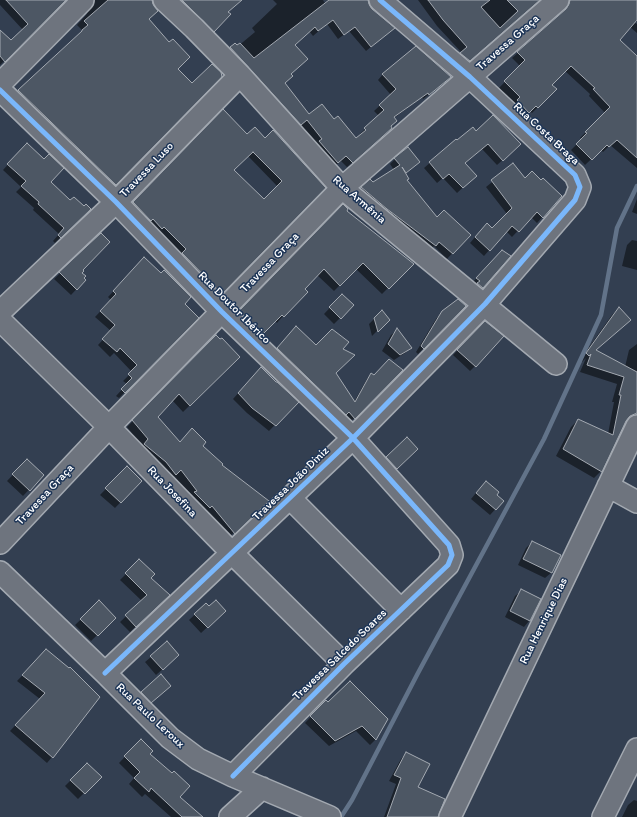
<!DOCTYPE html>
<html>
<head>
<meta charset="utf-8">
<style>
  body { margin:0 }
  canvas { display:block; background:#333f51 }
</style>
</head>
<body>
<canvas width="637" height="817"></canvas>
<script>
const c = document.querySelector('canvas').getContext('2d');
c.lineJoin = 'round';
function fill(path, color) {
  c.fillStyle = color;
  c.fill(path, 'evenodd');
}
function shape(rows) {
  const path = new Path2D();
  for (const r of rows) {
    path.moveTo(r[0], r[1]);
    for (let i = 2; i < r.length; i += 2) path.lineTo(r[i], r[i + 1]);
  }
  return path;
}
function stroke(path, color, width, dash) {
  c.strokeStyle = color;
  c.lineWidth = width;
  c.lineCap = dash ? 'butt' : 'round';
  c.setLineDash(dash || []);
  c.stroke(path);
}
function write(font, color, halo, rows, align = 'center') {
  c.font = font + ' Itim,sans-serif';
  c.lineWidth = 3;
  c.setLineDash([]);
  c.textBaseline = 'middle';
  c.strokeStyle = halo;
  c.fillStyle = color;
  for (const [text, x, y, turn = 0] of rows) {
    c.save();
    c.translate(x, y);
    c.rotate((+turn || 0) * Math.PI / 180);
    c.textAlign = isNaN(turn) ? turn : align;
    if (halo) c.strokeText(text, 0, 0);
    c.fillText(text, 0, 0);
    c.restore();
  }
}
fill(shape([
  [0,0,65,0,0,65,0,31,11,41,23,30,0,5],
  [88,0,107,0,110,3,113,0,151,0,147,20,177,69,192,84,220,76,110,190,13,96,83,31,77,25,86,15,89,10,89,3],
  [180,0,235,0,227,12,230,14,208,36,176,5],
  [273,0,323,0,326,5,332,0,367,0,368,5,388,33,366,51,349,31,338,39,327,24,313,36,309,31,294,45,290,74,284,83,309,116,334,121,356,140,361,136,360,134,379,116,374,111,391,95,378,80,383,74,445,82,423,99,422,97,394,118,386,133,347,167,341,161,332,168,315,147,317,144,301,125,295,129,225,53,235,44,237,47,255,32,252,28,277,4],
  [418,0,539,0,463,66,455,59,462,53,437,26],
  [563,0,637,0,637,22,632,18,631,20,637,24,637,33,630,27,619,40,637,58,637,168,610,145,603,152,601,150,585,165,571,150,582,139,580,138,605,113,589,96,590,94,565,71,551,85,556,89,532,113,530,111,523,117,512,107,515,104,499,88,520,66,512,58,562,14,564,10,564,3],
  [223,111,247,135,265,139,324,188,216,298,177,258,182,254,158,231,128,208],
  [248,156,278,187,264,200,232,170],
  [476,133,515,149,497,165,482,149,464,164,470,181,457,193,443,178,437,183,424,168,456,140,457,142],
  [21,150,49,182,70,202,89,209,55,243,53,241,59,234,33,210,34,208,16,192,21,187,3,170],
  [395,159,419,162,405,174,406,180,437,219,469,235,447,259,434,246,430,250,357,193,370,181,373,183,394,170,390,164],
  [513,165,525,180,561,196,537,223,531,217,512,237,506,231,484,256,470,243,481,230,492,229,507,214,486,187],
  [637,199,637,214,632,212],
  [343,206,345,211,412,264,382,294,356,269,334,291,317,275,304,289,283,316,277,323,275,321,256,340,233,318],
  [101,234,82,270,81,273,85,280,71,295,54,279],
  [632,240,637,241,637,270,622,266,627,245],
  [509,256,482,288,476,293,471,284,496,257],
  [139,264,197,318,119,398,116,396,127,384,123,381,132,372,114,353,110,357,98,345,111,331,95,317,111,300,108,297],
  [342,295,353,305,334,324,324,314],
  [465,306,418,354,416,352,436,319,442,312],
  [619,308,630,320,595,350,625,367,629,350,637,344,637,410,636,414,629,421,624,422,601,471,594,478,556,456,571,427,578,420,608,434,614,402,612,402,617,384,580,372,586,358,582,362,580,360,612,315],
  [382,311,388,320,372,336,369,324],
  [485,322,475,366,470,371,453,355],
  [397,330,411,347,405,353,394,360,382,351,391,335],
  [291,332,316,347,341,349,335,373,354,402,367,379,371,374,374,376,402,370,349,423,273,353],
  [216,336,239,357,183,412,172,400,157,417,179,443,221,466,267,501,227,539,191,498,174,476,169,481,127,427],
  [255,374,297,402,269,431,247,413,233,399],
  [407,439,417,449,391,474,381,464],
  [27,460,43,475,23,496,7,481],
  [127,467,141,481,115,508,100,495],
  [480,488,495,495,502,502,490,515,471,499],
  [532,542,560,555,551,573,545,578,518,565,526,548],
  [139,561,150,578,168,595,130,632,120,622,142,601,120,580],
  [521,591,539,600,529,621,524,627,505,617,515,596],
  [99,602,115,618,91,641,75,625],
  [206,604,209,608,225,611,201,633,189,620],
  [47,650,52,757,47,763,10,731,40,699,17,681],
  [151,657,172,661,156,675,145,662],
  [161,675,164,691,145,708,136,698],
  [350,682,376,739,370,745,356,731,329,746,305,723,326,701,328,703],
  [141,740,148,754,178,797,202,817,171,817,145,794,142,797,129,784,134,778,119,763],
  [406,753,417,787,437,817,384,817,396,784,389,781,401,759],
  [87,764,100,777,78,799,65,786],
  [634,800,637,801,637,817,622,817,628,805]
]), '#0007');
stroke(shape([
  [341,817,352,800,418,673,544,439,601,315,617,228,637,186]
]), '#627389', 4.5);
const building = shape([
  [6,0,66,0,5,62,0,56,0,30,11,40,28,24,6,0],
  [108,0,152,0,153,4,158,11,149,19,169,42,173,39,190,57,178,69,192,83,212,64,221,72,222,77,116,185,18,90,82,31,82,30,88,25,84,21,108,0],
  [182,0,242,0,228,12,231,14,214,32,182,0],
  [329,0,368,0,369,4,372,9,395,28,371,47,355,27,344,35,333,20,318,31,315,27,295,45,308,59,291,74,293,76,285,83,309,114,322,104,334,119,338,116,356,138,366,130,364,128,384,110,379,105,396,89,382,74,416,46,451,77,429,95,428,93,394,117,397,121,391,126,392,128,353,163,346,156,338,163,319,141,322,139,307,120,301,125,230,47,234,44,235,43,237,45,240,43,254,58,329,0],
  [428,0,490,0,481,7,500,28,518,11,507,0,540,0,470,61,460,53,467,47,443,20,428,0],
  [570,0,637,0,637,20,620,40,637,56,637,158,617,140,609,147,607,145,592,160,576,144,587,133,585,132,610,107,593,89,595,88,571,66,552,85,557,89,538,108,536,106,529,113,517,100,520,97,504,81,525,60,517,52,566,9,569,4,570,0],
  [223,109,247,134,255,127,265,138,273,130,326,188,222,294,182,253,186,249,164,227,162,229,153,219,151,221,133,202,223,109],
  [253,152,282,181,264,199,234,170,253,152],
  [493,115,521,144,503,161,488,144,465,163,477,176,463,188,449,174,443,179,429,162,456,139,457,140,473,127,476,131,493,115],
  [27,143,44,159,49,154,64,168,51,182,70,200,74,197,84,206,86,204,91,209,61,238,58,235,64,228,38,204,39,202,21,186,26,181,7,164,27,143],
  [408,147,420,162,406,173,402,167,409,179,407,180,437,217,444,210,471,235,453,254,439,242,436,246,387,209,361,187,370,179,373,182,400,165,394,158,408,147],
  [513,163,525,178,532,171,541,180,543,178,562,196,543,218,537,212,519,232,512,226,490,251,475,237,487,223,492,228,512,208,491,180,513,163],
  [343,204,348,209,347,211,414,264,389,289,363,263,340,286,324,269,305,289,308,292,284,317,282,315,263,334,239,311,343,204],
  [101,233,110,242,83,270,84,271,82,273,86,276,84,278,86,280,77,290,59,272,101,233],
  [502,250,511,256,483,288,477,283,480,281,476,278,502,250],
  [144,257,161,273,164,270,191,297,185,304,199,318,125,393,121,389,132,378,128,374,137,365,120,348,117,352,102,339,115,325,100,311,116,294,113,291,144,257],
  [342,294,354,305,341,319,329,307,342,294],
  [458,299,466,306,424,349,421,346,442,311,458,299],
  [619,307,631,320,596,350,637,372,637,413,630,416,626,421,602,472,563,449,578,419,613,435,621,395,619,395,624,377,587,365,591,354,589,356,586,353,619,307],
  [382,310,390,320,378,332,374,318,382,310],
  [485,321,504,336,476,367,457,350,485,321],
  [296,326,316,345,332,329,349,342,343,349,355,355,336,373,355,402,371,373,374,375,389,359,403,370,355,419,349,412,346,415,277,348,296,326],
  [397,328,412,348,400,355,388,344,397,328],
  [216,335,220,339,222,338,240,357,190,406,179,394,158,417,180,442,192,428,206,442,203,446,223,464,222,465,269,501,235,534,212,506,210,508,194,492,197,491,181,470,176,475,166,462,144,444,148,439,132,420,216,335],
  [261,367,276,382,277,382,299,402,276,426,252,408,238,393,261,367],
  [407,437,418,449,397,469,386,457,407,437],
  [27,459,44,475,30,491,12,474,27,459],
  [127,466,142,481,121,503,105,488,127,466],
  [486,481,499,492,497,495,504,501,496,510,476,493,486,481],
  [532,541,561,555,552,573,523,559,532,541],
  [139,559,155,574,151,578,170,595,136,627,125,615,147,595,125,573,139,559],
  [521,589,541,599,530,621,510,611,521,589],
  [99,600,116,618,98,636,80,619,99,600],
  [216,600,226,611,208,628,194,614,206,603,209,606,216,600],
  [167,641,179,655,163,670,150,656,167,641],
  [46,649,69,668,70,667,100,697,53,758,15,725,45,693,22,675,46,649],
  [161,674,171,686,151,703,141,692,161,674],
  [350,681,388,719,376,740,362,726,335,741,310,716,326,700,328,702,350,681],
  [141,739,153,751,150,754,172,773,174,771,190,786,180,797,203,817,182,817,151,788,149,792,134,778,140,772,124,756,141,739],
  [406,752,430,764,418,787,445,799,438,817,387,817,401,778,394,775,406,752],
  [87,763,102,777,85,794,70,780,87,763]
]);
fill(building, '#4d5764');
stroke(building, '#a3a9b1', 1);
const minor = shape([
  [164,0,194,28,240,75,342,188,556,364],
  [0,84,83,0],
  [0,90,116,202,222,312,353,438,449,545,452,555,448,565,344,664,233,776],
  [0,312,116,202,240,75],
  [0,320,109,427,233,554,344,664],
  [608,486,637,502],
  [290,498,401,610],
  [0,543,109,427,342,188,558,0],
  [0,572,105,673,170,738,198,759,233,776,330,817],
  [105,673,353,438,485,304,575,200,580,187,575,175,470,77,380,0],
  [230,817,262,788],
  [450,817,637,426],
  [603,817,637,749]
]);
stroke(minor, '#a3a9b1', 24);
stroke(minor, '#6e747e', 21);
stroke(shape([
  [0,90,116,202,222,312,353,438,449,545,452,555,448,565,344,664,233,776],
  [105,673,353,438,485,304,575,200,580,187,575,175,470,77,380,0]
]), '#7ab7fb', 5);
write('12px', '#fff', '#1d3557', [
  ["Travessa Graça",508,43,-41],
  ["Rua Costa Braga",546,134,43],
  ["Travessa Luso",147,170,-46],
  ["Rua Armênia",359,200,41],
  ["Travessa Graça",270,263,-46],
  ["Rua Doutor Ibérico",234,308,45],
  ["Travessa João Diniz",291,484,-44],
  ["Rua Josefina",172,492,46],
  ["Travessa Graça",45,495,-47],
  ["Rua Henrique Dias",544,621,-64],
  ["Travessa Salcedo Soares",340,655,-44],
  ["Rua Paulo Leroux",150,716,43]
]);
</script>
</body>
</html>
